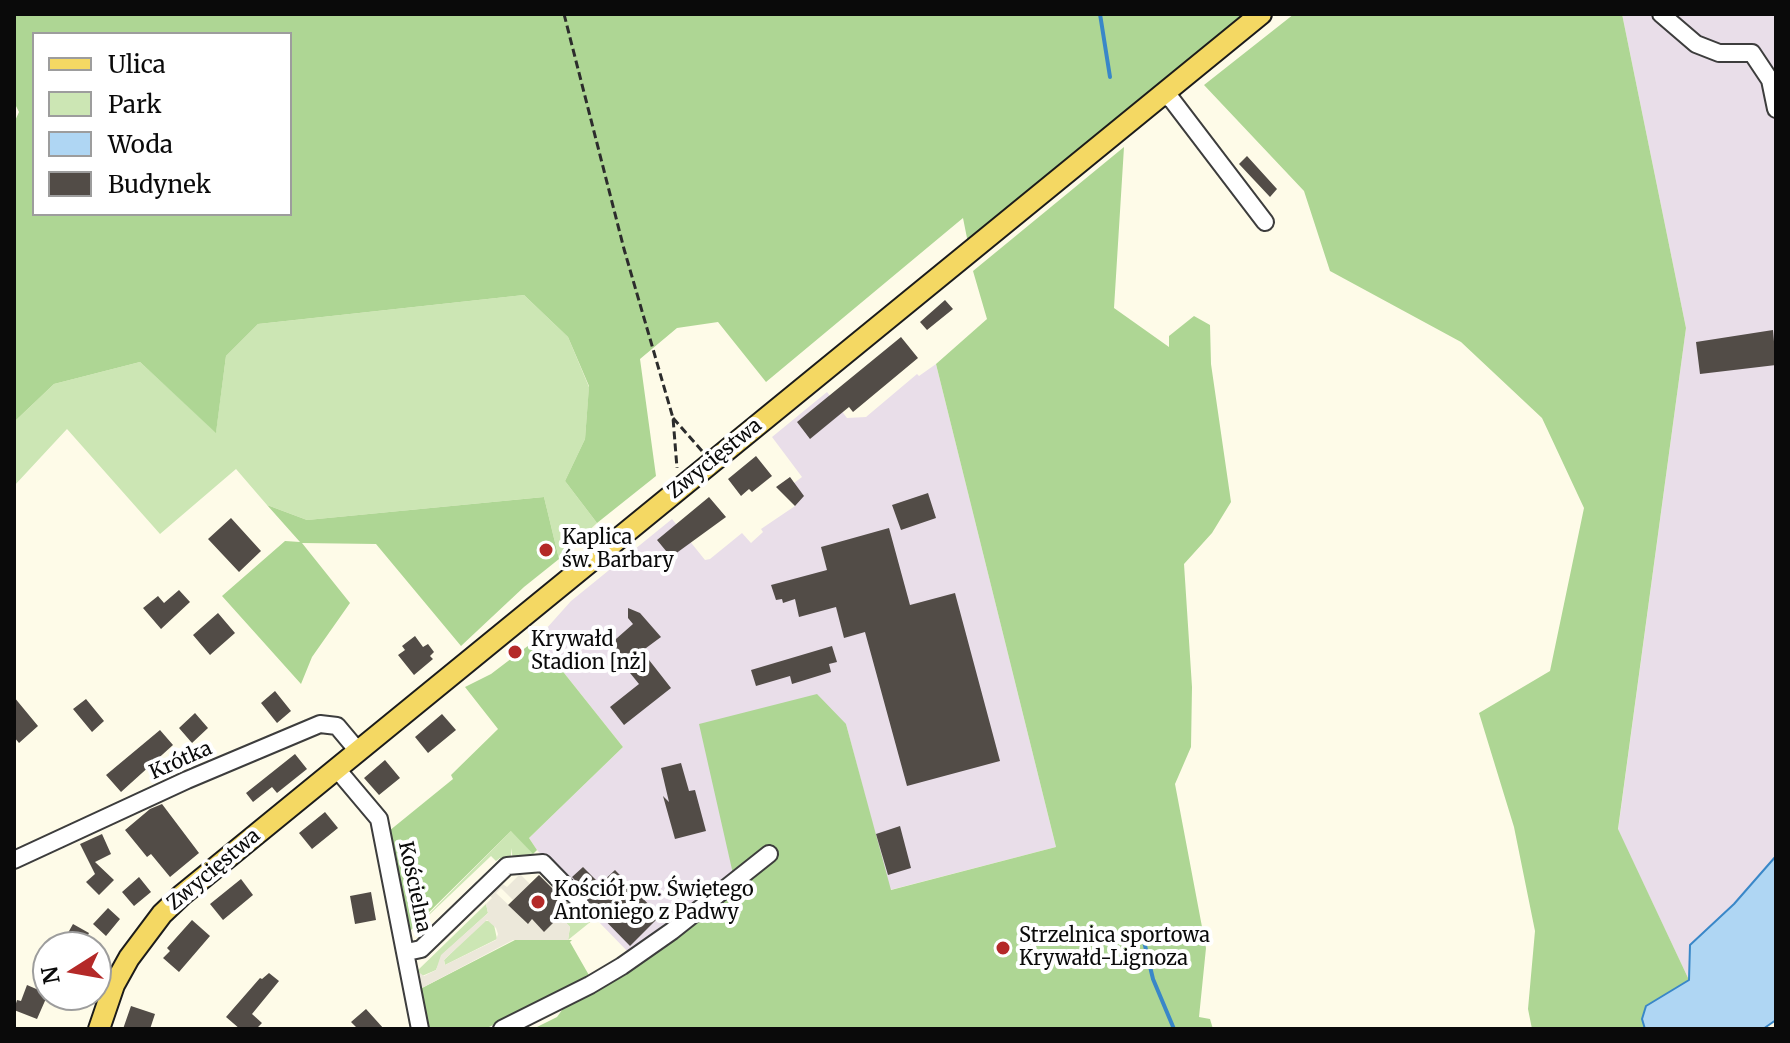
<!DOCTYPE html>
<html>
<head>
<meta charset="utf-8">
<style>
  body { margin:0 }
  #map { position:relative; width:1790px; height:1043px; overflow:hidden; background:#fefbe8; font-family:Merriweather,serif }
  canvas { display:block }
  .frame { position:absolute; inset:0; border:16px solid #0a0a0a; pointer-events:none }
  .legend { position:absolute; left:32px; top:32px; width:260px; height:184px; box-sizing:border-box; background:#fff; border:2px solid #9d9d9d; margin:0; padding:10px 14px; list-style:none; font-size:24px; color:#0a0a0a }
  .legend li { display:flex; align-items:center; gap:16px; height:40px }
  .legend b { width:40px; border:2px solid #9d9d9d }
  .north { position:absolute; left:32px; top:931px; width:80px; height:80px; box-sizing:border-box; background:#fff; border:2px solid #9d9d9d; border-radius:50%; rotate:259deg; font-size:22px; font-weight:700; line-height:32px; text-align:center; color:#0a0a0a }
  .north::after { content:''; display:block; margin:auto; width:28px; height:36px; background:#b42928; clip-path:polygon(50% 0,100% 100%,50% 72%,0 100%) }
</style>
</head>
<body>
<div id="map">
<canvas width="1790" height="1043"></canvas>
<div class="frame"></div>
<ul class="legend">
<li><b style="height:10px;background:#f4d863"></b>Ulica</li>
<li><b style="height:22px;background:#cce6b4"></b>Park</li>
<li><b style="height:22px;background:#afd6f3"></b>Woda</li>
<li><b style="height:22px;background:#524c47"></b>Budynek</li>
</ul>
<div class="north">N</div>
</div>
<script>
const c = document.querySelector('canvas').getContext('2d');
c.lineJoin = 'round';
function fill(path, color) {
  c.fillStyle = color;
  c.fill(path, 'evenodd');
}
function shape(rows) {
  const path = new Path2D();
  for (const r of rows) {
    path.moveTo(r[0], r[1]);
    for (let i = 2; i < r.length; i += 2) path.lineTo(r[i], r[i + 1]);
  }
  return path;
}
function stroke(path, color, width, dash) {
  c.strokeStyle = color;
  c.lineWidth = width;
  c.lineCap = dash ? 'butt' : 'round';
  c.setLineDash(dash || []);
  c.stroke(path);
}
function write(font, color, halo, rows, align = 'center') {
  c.font = font + ' Merriweather,serif';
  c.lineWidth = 8;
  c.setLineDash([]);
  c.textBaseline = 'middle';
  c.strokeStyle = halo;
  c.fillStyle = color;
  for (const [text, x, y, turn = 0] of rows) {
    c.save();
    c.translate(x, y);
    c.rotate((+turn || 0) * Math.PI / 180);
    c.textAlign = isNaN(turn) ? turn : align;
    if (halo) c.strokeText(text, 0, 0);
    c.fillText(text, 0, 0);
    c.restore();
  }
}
fill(shape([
  [1622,14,1776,14,1776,856,1734,904,1690,945,1689,980,1618,830,1686,328],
  [936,364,1056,847,890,890,846,724,733,874,630,954,595,918,598,915,537,850,529,838,623,747,537,639,571,601,672,519,705,560,710,559,742,533,751,543,763,532,761,529,795,506,798,500,785,481,790,477,794,483,802,477,772,437,827,392,847,418,866,417,917,374,919,376]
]), '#e9dee9');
fill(shape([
  [524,295,568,337,589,387,585,439,565,481,597,523,559,559,544,497,307,520,267,505,236,469,160,534,67,429,14,486,14,422,54,384,140,362,216,432,226,356,258,324],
  [512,830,534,855,530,860,513,860,511,848,511,861,507,858,503,861,500,858,496,861,491,856,409,934],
  [583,899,599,915,568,940,570,927,562,919],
  [486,904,488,913,444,953,436,970,422,976,417,971],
  [484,921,490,921,494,925,497,939,445,965,444,960]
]), '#cce6b4');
fill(shape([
  [14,14,1246,14,968,243,963,218,766,382,718,322,677,328,640,359,656,476,597,523,565,481,585,439,589,386,568,337,524,295,258,324,226,356,216,433,140,362,54,384,14,422,14,123,19,112,14,102],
  [34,34,290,34,290,214,34,214],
  [1294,14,1622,14,1686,328,1618,829,1689,980,1646,1006,1642,1019,1645,1029,1532,1029,1528,1009,1535,931,1514,827,1479,713,1550,671,1584,508,1542,418,1461,342,1330,271,1304,191,1204,85],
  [1124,147,1114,308,1169,347,1169,336,1194,316,1210,325,1211,364,1231,502,1212,533,1184,564,1192,687,1191,747,1175,784,1206,948,1199,1017,1210,1019,1213,1029,533,1029,557,1017,565,1006,733,874,699,724,817,694,846,724,891,890,1056,847,936,364,987,319,973,271],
  [544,497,559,559,524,587,461,646,376,544,302,543,350,603,312,657,301,684,222,596,285,541,300,542,267,505,307,520],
  [537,639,623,747,529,838,537,850,533,854,511,831,409,932,389,831,453,779,451,775,498,729,465,687,491,674],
  [515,940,572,940,570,942,590,977,485,1029,428,1029,420,989]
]), '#aed694');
fill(shape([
  [520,874,530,884,513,900,501,888,496,893,516,912,526,912,521,917,527,924,532,919,544,931,573,904,576,906,563,919,570,927,568,940,513,940,420,989,417,971,424,976,436,970,441,955,488,913,486,904,492,898,489,895,501,883,507,887],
  [487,920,496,928,498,934,496,940,445,965,444,960]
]), '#ece8da');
const water = shape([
  [1776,856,1776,1020,1763,1029,1645,1029,1642,1019,1646,1006,1689,980,1690,945,1734,904,1776,856]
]);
fill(water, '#afd6f3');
stroke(water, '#3987c8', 2);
stroke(shape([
  [1100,14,1110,77],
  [1142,933,1153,979,1174,1029]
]), '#3987c8', 4);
fill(shape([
  [1247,156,1277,189,1270,197,1239,164],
  [945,300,953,309,927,330,920,322],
  [1773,330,1776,365,1700,374,1696,342],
  [901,337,918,358,853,412,849,407,810,439,797,422],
  [756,456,772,476,752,492,749,489,741,496,728,479],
  [790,477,804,496,795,506,776,487],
  [928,493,936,518,901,530,892,505],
  [709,497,726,517,671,557,657,540],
  [231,518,261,551,239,572,208,539],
  [889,528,910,605,955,593,1000,761,907,786,865,632,844,638,836,607,799,617,795,599,783,603,782,599,776,600,771,585,827,570,821,547],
  [179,590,190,602,161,629,143,608,158,596,164,603],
  [628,608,640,613,661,637,642,651,671,688,624,725,610,707,639,684,608,646,633,624,628,618],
  [218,613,235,633,210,655,193,635],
  [415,636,423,647,428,644,434,652,430,656,433,659,414,675,398,655,405,650,402,646],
  [832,646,837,662,829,664,831,672,792,684,790,676,756,686,751,670],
  [275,691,291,711,277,723,261,703],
  [14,697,38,726,19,743,14,737],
  [86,699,104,721,92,732,73,709],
  [195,713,208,728,192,743,179,728],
  [442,714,456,730,428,753,415,737],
  [160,730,173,745,121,792,106,775],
  [295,754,307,769,277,793,272,787,253,802,246,793],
  [385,760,400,778,379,795,364,778],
  [681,763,689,791,695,790,706,831,675,839,663,796,669,802,661,768],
  [162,804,199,853,170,877,151,854,147,857,125,830,150,809],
  [325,812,338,828,312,849,299,833],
  [900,826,911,868,888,875,876,834],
  [102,834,111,854,95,862,114,880,99,895,86,882,95,874,80,844],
  [583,867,600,884,615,870,660,916,630,946,589,904,587,893,572,877],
  [539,875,570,906,544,932,532,919,528,924,508,905],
  [139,877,151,892,134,906,122,892],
  [241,879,253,895,223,920,210,904],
  [371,892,376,920,355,924,350,896],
  [108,908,120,919,106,936,93,924],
  [192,920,210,936,179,972,163,958,170,951,167,948],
  [73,924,89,933,82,947,60,947],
  [269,973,279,981,252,1014,262,1023,256,1029,240,1029,226,1017,260,978,262,979],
  [27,985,48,994,37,1019,14,1010,17,1000,21,1001],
  [131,1006,155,1014,150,1029,123,1029],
  [366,1009,384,1029,358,1029,351,1022]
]), '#524c47');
const minor = shape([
  [1661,14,1696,44,1719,53,1752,53,1770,80,1776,109],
  [1163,94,1172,100,1265,222],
  [336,768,379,819,420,1029],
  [14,860,187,780,320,724,337,726,358,751],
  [407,952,421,949,507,866,543,863,579,900],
  [502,1029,590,985,622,966,672,931,769,854]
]);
const major = shape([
  [99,1029,114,985,129,958,162,914,182,895,1261,14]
]);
stroke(minor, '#3d3d3d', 20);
stroke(major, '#1b1b1b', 24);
stroke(shape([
  [564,14,624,249,673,418,677,468],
  [673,418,702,451]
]), '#2c2c2c', 3, [8, 4]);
stroke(minor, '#fff', 16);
stroke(major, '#f4d863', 20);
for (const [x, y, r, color] of [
  [546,550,8,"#b42928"],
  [515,652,8,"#b42928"],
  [538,902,8,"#b42928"],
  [1003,948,8,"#b42928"]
]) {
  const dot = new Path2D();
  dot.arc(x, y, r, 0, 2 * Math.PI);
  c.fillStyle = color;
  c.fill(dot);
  stroke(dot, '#fff', 3);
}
write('20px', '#0a0a0a', '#fff', [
  ["Zwycięstwa",715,459,-39],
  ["Krótka",181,761,-24],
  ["Zwycięstwa",214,870,-40],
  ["Kościelna",414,887,78]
]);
write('20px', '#0a0a0a', '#fff', [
  ["Kaplica",562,538],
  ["św. Barbary",562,561],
  ["Krywałd",531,640],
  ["Stadion [nż]",531,663],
  ["Kościół pw. Świętego",554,890],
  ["Antoniego z Padwy",554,913],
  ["Strzelnica sportowa",1019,936],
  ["Krywałd-Lignoza",1019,959]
], 'left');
</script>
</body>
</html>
